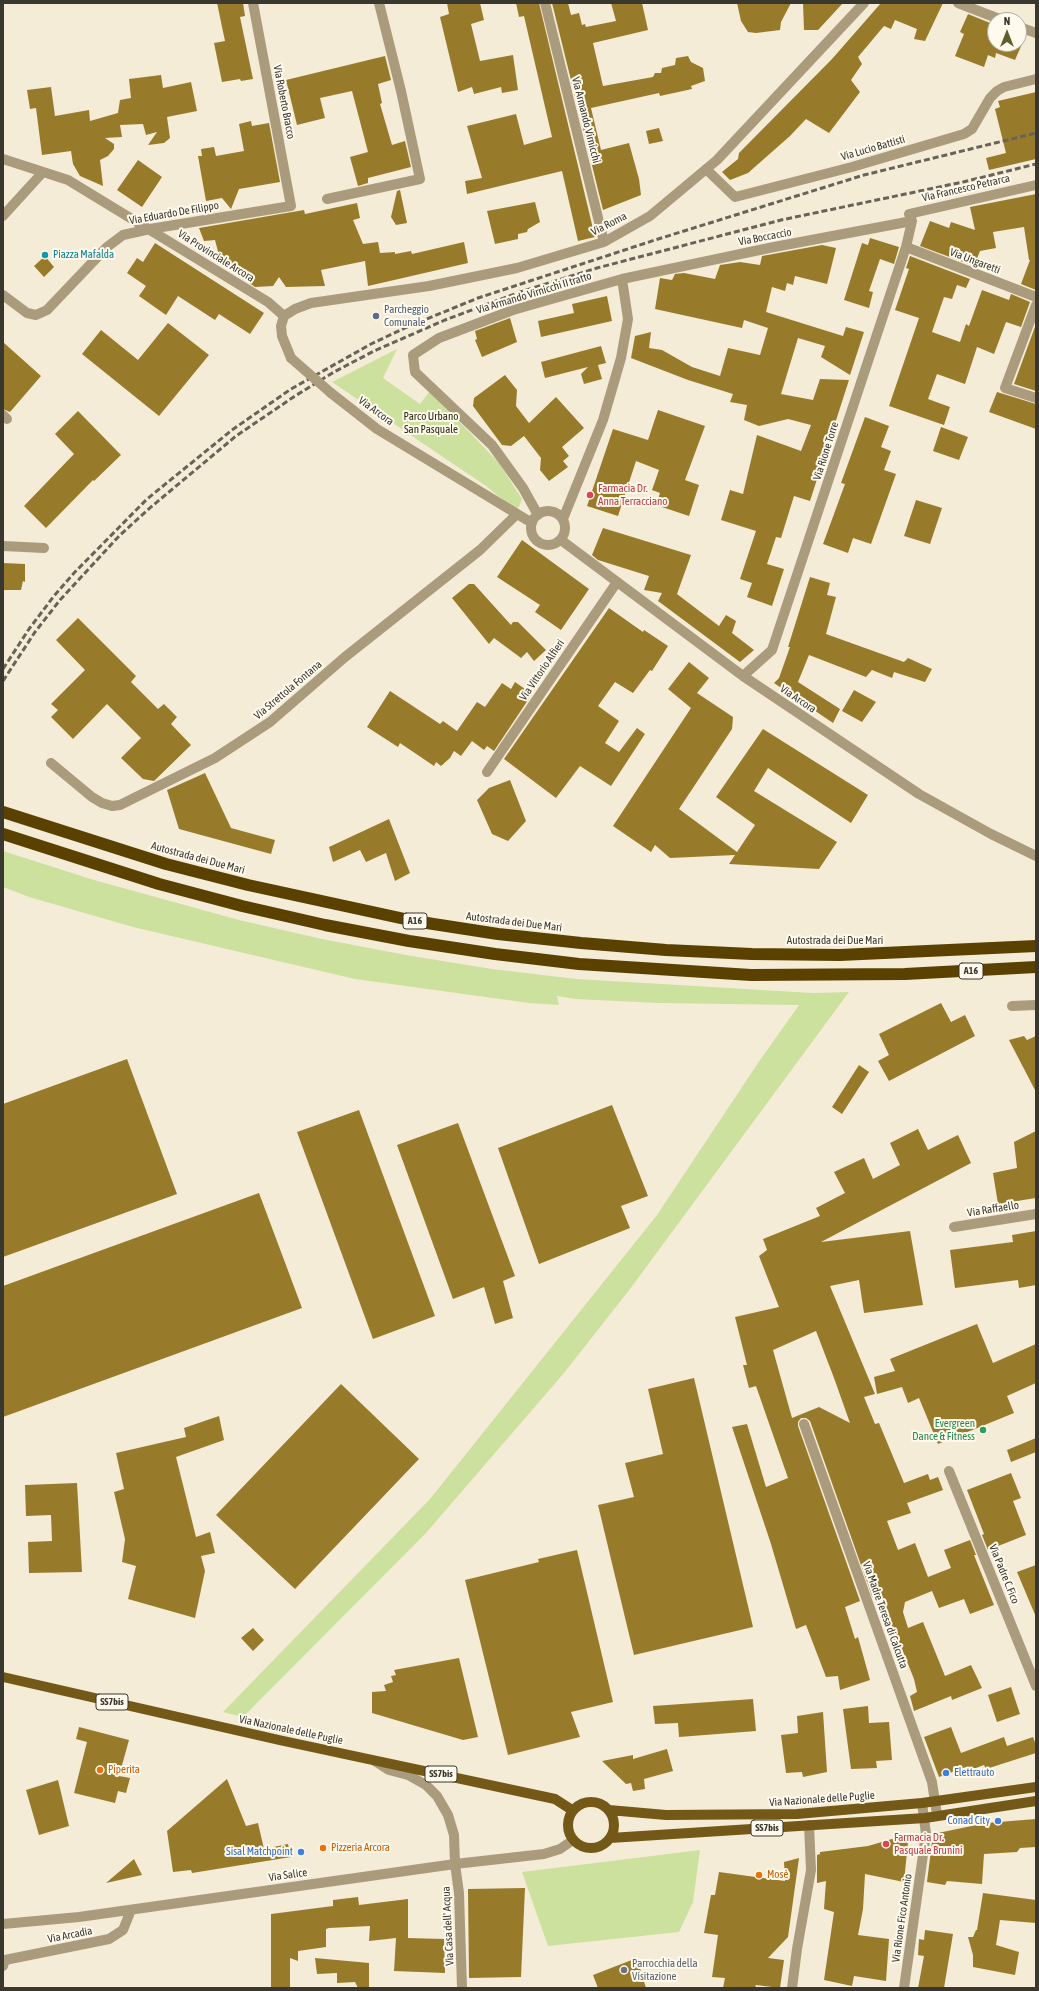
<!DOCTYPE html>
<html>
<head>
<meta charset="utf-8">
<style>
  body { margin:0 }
  #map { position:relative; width:1039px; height:1991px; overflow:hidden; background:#f5ecd7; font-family:"Asap Condensed",sans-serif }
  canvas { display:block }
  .frame { position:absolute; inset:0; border:4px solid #3a372f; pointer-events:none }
  .north { position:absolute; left:987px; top:12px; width:40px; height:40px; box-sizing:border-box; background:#fffaed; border:1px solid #b0aca1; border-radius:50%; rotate:0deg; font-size:11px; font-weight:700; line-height:16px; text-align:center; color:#3a372f }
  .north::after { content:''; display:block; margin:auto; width:14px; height:18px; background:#5e5e2b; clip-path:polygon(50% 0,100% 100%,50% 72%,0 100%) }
</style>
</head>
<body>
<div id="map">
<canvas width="1039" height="1991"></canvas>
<div class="frame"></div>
<div class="north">N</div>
</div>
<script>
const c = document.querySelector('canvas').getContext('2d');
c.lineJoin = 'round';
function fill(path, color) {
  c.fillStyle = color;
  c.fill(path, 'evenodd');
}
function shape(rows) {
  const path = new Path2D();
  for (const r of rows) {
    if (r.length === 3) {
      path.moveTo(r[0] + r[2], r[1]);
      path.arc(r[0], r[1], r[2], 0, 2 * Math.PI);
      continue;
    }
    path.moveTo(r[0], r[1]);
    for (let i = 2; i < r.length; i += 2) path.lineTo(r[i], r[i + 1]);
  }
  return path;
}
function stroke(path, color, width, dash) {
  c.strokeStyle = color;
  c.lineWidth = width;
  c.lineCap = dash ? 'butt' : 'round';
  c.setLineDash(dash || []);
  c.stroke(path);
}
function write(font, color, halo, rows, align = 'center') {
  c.font = font + ' "Asap Condensed",sans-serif';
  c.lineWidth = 4;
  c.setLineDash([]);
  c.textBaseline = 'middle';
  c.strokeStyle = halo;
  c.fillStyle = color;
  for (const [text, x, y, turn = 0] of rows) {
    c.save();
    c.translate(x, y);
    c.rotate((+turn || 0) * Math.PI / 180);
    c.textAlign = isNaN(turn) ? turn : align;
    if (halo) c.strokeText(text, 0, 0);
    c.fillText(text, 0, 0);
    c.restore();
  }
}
fill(shape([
  [397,349,383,378,420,404,430,391,499,463,522,499,519,507,514,509,486,486,332,382],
  [3,851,94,880,239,920,322,939,406,955,492,969,577,979,813,993,849,992,630,1289,564,1373,426,1533,243,1717,223,1712,430,1499,657,1215,758,1063,799,1005,658,1003,575,999,557,996,559,1005,529,1003,355,979,133,927,29,897,3,887],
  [700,1850,693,1902,679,1932,548,1946,522,1872]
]), '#cde19f');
fill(shape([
  [217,3,243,3,245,16,240,17,253,79,241,81,240,79,222,82,214,43,225,41],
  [447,3,480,3,484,20,471,24,480,61,513,55,518,90,502,93,501,87,474,94,472,87,458,92,440,17,449,14],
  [516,3,539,3,595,237,578,241,562,171,467,194,465,181,482,178,467,126,516,114,524,145,552,137,524,16,519,17],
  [552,3,568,3,571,15,579,13,582,25,585,24,586,27,616,21,611,3,642,3,648,30,593,43,603,86,653,77,655,73,661,73,662,68,675,65,676,58,688,56,691,62,703,68,705,81,691,86,692,89,660,96,659,93,591,108,601,150,629,143,639,179,641,195,603,210],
  [737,3,791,3,781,22,780,30,756,33,748,32,741,21],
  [803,3,843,3,818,30,804,30],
  [881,3,943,3,925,41,914,39,917,29,895,20,891,29,884,26,858,57,862,64,851,80,860,92,829,133,806,119,790,136,748,173,730,180,722,172,738,159,739,153,832,59],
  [968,14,995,25,995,44,1022,44,1015,60,996,53,995,58,988,55,984,67,955,56,964,34,960,32],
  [385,56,391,80,378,84,382,103,380,104,392,145,405,141,411,167,368,178,368,183,358,186,350,157,368,152,352,91,320,98,325,118,297,125,286,80],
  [161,75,163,88,191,82,197,111,167,117,170,138,164,143,148,145,157,132,146,135,143,124,120,125,122,137,105,138,114,144,114,149,108,156,100,160,103,186,80,176,73,164,71,151,42,155,36,108,30,109,27,90,51,87,55,116,89,110,90,121,118,113,120,100,131,98,129,79],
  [1036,92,1036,159,989,170,986,158,1006,153,995,109,1000,107,998,101],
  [251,121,252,126,269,123,280,182,239,189,231,209,222,198,206,201,198,156,202,156,201,149,214,147,216,156,244,151,239,124],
  [659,128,663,141,649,144,646,131],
  [138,160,162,177,142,207,117,190],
  [400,190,407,223,396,225,391,217,397,191],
  [1036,194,1036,290,1021,284,1030,260,1029,260,1024,227,993,232,996,248,980,251,974,266,920,246,930,221,949,228,951,222,975,230,970,207],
  [535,202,540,222,528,229,527,232,518,234,518,239,495,244,487,211],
  [357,203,360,218,353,220,363,244,378,242,380,253,395,252,395,254,411,251,412,254,464,242,468,263,368,286,365,261,321,270,325,286,286,287,279,277,273,286,255,287,248,282,226,258,220,259,215,240,204,241,199,228,304,210,305,214],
  [870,238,899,247,894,264,880,259,869,291,873,292,869,308,844,300,862,243,868,245],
  [155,243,264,313,250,334,219,314,215,320,178,296,166,315,139,296,146,286,127,273,137,258,143,262],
  [822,245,836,248,827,284,795,276,793,285,787,283,785,291,772,287,766,312,843,336,846,327,864,332,850,375,821,357,825,346,798,338,781,394,813,400,820,379,849,380,810,501,794,496,781,538,776,537,767,564,784,569,772,606,747,597,752,583,740,579,756,531,721,520,730,490,743,494,757,435,801,451,811,425,788,419,759,426,744,420,747,405,730,402,733,394,688,380,631,358,635,336,651,332,649,348,662,350,692,367,720,376,728,348,760,355,768,328,744,320,742,328,655,309,660,278,672,280,675,274,684,273,715,279,720,265,740,262,760,265,762,256],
  [45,256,54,267,44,277,34,266],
  [910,256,970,279,966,288,957,285,952,299,944,297,932,332,960,342,966,324,969,326,982,290,1009,300,1011,294,1030,302,1021,327,1006,322,994,354,977,347,965,384,937,374,928,399,950,407,944,425,889,406,919,318,895,310,909,269,906,268],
  [607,296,612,321,541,337,538,321,574,313,572,304],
  [510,318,517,342,482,357,475,340,477,339,475,331],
  [168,323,209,355,159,416,82,354,101,330,138,360],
  [1036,324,1036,391,1014,384],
  [3,342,41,376,10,412,3,409],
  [601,346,606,363,598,365,602,379,584,384,581,374,588,367,545,378,541,362],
  [505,375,517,390,516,406,529,423,556,397,584,428,562,447,569,456,563,461,568,467,549,481,540,470,541,458,524,436,511,446,502,445,473,406,474,398],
  [997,392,1036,404,1036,429,989,412],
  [658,410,705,426,685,480,699,485,689,516,656,505,660,493,652,490,659,470,636,461,618,516,587,506,613,429,648,440],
  [78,411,121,455,94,481,93,480,46,528,24,506,74,454,55,434],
  [865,417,889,426,881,447,891,451,884,470,896,474,871,544,853,538,848,553,823,544,845,484,841,483],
  [941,427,968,437,959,460,933,451],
  [916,500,942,508,930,544,904,536],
  [603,528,691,555,677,594,719,626,726,615,736,621,732,633,754,650,740,662,658,601,662,593,644,590,649,576,598,560,592,555],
  [522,540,589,589,561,630,535,612,540,605,497,577],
  [3,563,25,564,25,582,23,581,21,590,3,590],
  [810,577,830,583,827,595,836,597,826,634,904,662,908,658,932,669,925,682,894,672,892,678,872,670,866,677,809,655,798,682,840,709,833,723,774,683,779,678,790,647,788,647],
  [469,584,474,584,511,625,513,622,518,622,546,650,534,661,527,652,521,658,494,638,489,644,452,598],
  [609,608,633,625,643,632,644,630,668,646,652,671,650,670,633,693,615,682,598,706,619,721,605,743,619,752,637,728,645,734,611,786,580,766,556,798,504,759],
  [78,618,136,676,131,682,158,709,164,704,177,717,171,724,191,745,154,781,143,779,121,758,141,738,107,704,73,739,51,717,58,710,51,704,85,670,56,640],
  [689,662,709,678,697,693,733,717,732,729,679,809,737,852,755,825,716,797,763,729,868,795,851,823,768,768,754,791,837,842,819,869,729,864,735,855,670,858,655,845,651,852,613,826,691,708,668,689],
  [515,682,532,694,494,751,487,746,484,750,472,741,461,756,454,751,450,758,441,766,436,762,434,766,400,743,398,747,367,727,390,691,440,724,443,721,457,731,477,702,485,707,502,683,511,689],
  [854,690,876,702,862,722,842,711],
  [205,773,231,828,275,840,271,854,179,829,167,790],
  [510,780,526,821,508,841,492,834,477,800,489,788],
  [389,819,410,873,395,881,386,853,366,862,360,850,333,862,329,847],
  [941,1003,951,1022,965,1015,975,1036,889,1081,878,1061,889,1055,879,1034],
  [1024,1036,1027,1040,1036,1036,1036,1092,1009,1040],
  [127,1059,177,1194,3,1257,3,1104],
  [859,1065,869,1072,842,1114,832,1107],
  [612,1105,648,1196,621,1206,630,1228,539,1264,498,1148],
  [359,1110,435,1316,373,1339,297,1132],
  [458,1123,515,1276,503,1281,513,1318,495,1324,484,1287,453,1299,397,1145],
  [918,1129,928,1150,958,1135,971,1163,821,1242,910,1231,923,1305,864,1313,859,1280,830,1286,875,1394,864,1397,875,1424,879,1423,904,1483,928,1474,930,1480,938,1477,943,1490,907,1503,911,1513,887,1521,898,1550,915,1543,928,1577,951,1568,944,1550,970,1540,976,1555,974,1555,994,1605,970,1614,964,1599,939,1608,932,1591,905,1602,903,1612,908,1628,923,1622,945,1676,971,1665,982,1688,952,1700,951,1696,914,1711,910,1696,917,1692,914,1679,900,1644,894,1646,876,1595,872,1596,810,1421,806,1418,801,1418,798,1422,798,1426,860,1601,845,1607,855,1639,858,1637,870,1680,840,1690,838,1676,826,1677,806,1625,796,1629,771,1544,732,1427,747,1424,766,1487,788,1478,756,1386,749,1388,743,1365,747,1365,735,1317,779,1307,759,1256,767,1250,763,1239,820,1216,816,1208,845,1193,834,1172,864,1158,873,1179,900,1165,890,1143],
  [816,1331,834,1378,850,1423,819,1407,792,1418,773,1350],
  [1036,1131,1036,1198,998,1204,993,1173,1017,1168,1014,1142],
  [259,1193,302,1308,3,1417,3,1286],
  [1036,1231,1036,1285,1019,1288,1018,1280,955,1288,950,1250,1013,1242,1012,1235],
  [977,1324,993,1363,1036,1344,1036,1383,1007,1396,1014,1413,938,1444,919,1398,908,1403,902,1387,877,1394,874,1377,895,1371,890,1359],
  [694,1378,753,1627,634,1655,598,1505,634,1497,625,1463,663,1454,648,1389],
  [341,1384,419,1459,295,1589,216,1515],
  [219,1416,224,1440,176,1457,196,1537,210,1532,215,1553,201,1556,205,1571,195,1618,128,1599,136,1566,122,1562,125,1539,114,1492,124,1489,116,1453,186,1437,184,1428],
  [1036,1438,1036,1452,1011,1462,1007,1450],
  [1011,1473,1021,1498,1013,1501,1026,1535,988,1550,982,1535,984,1534,967,1490],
  [77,1483,82,1572,29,1573,28,1542,52,1541,51,1515,26,1516,25,1485],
  [577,1550,613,1702,571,1712,580,1737,508,1755,465,1580,539,1562,538,1559],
  [1036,1565,1036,1617,1017,1572],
  [253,1628,264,1640,253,1651,241,1638],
  [459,1658,478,1737,463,1740,372,1713,372,1692,386,1691,384,1685,393,1682,391,1676,396,1675,394,1670],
  [1011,1687,1020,1714,997,1722,988,1695],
  [753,1699,756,1731,679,1737,678,1723,655,1724,653,1706],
  [868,1706,869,1723,889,1722,892,1760,876,1761,877,1768,851,1769,843,1709],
  [823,1712,827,1772,803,1777,802,1772,786,1773,781,1735,798,1733,797,1716],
  [79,1727,129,1740,119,1776,130,1778,126,1793,118,1791,115,1803,74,1793,87,1742,76,1739],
  [951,1727,961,1753,1004,1737,1007,1746,1033,1737,1036,1745,1036,1753,986,1769,984,1765,968,1771,966,1767,939,1777,924,1737],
  [667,1749,673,1771,644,1779,645,1789,633,1791,631,1783,626,1784,602,1761,633,1755,633,1759],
  [227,1779,246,1826,258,1823,264,1849,288,1844,291,1857,192,1873,191,1870,173,1872,167,1831],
  [58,1780,69,1826,39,1835,26,1790],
  [1036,1819,1036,1847,1020,1848,1017,1852,984,1854,982,1884,947,1881,945,1885,927,1882,933,1834,986,1823],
  [892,1839,908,1842,904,1882,865,1874,863,1909,858,1935,889,1939,886,1981,854,1976,852,1986,824,1980,834,1912,824,1909,826,1881,817,1883,817,1855,820,1854,820,1852,868,1846],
  [799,1858,788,1937,768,1958,784,1960,780,1988,756,1985,755,1988,723,1988,725,1978,712,1977,718,1935,704,1933,711,1895,715,1895,719,1872,785,1881,784,1862],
  [134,1859,142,1875,106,1883],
  [525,1888,521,1977,469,1978,468,1889],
  [983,1893,1036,1900,1036,1923,1000,1920,996,1945,1019,1952,1015,1975,973,1967,973,1955,968,1937,973,1937,976,1930,977,1930],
  [358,1897,359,1905,408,1899,408,1938,444,1939,445,1973,394,1971,396,1938,369,1941,370,1926,329,1928,326,1929,326,1947,298,1951,298,1961,290,1958,290,1988,271,1988,271,1914,333,1906,333,1900],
  [925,1930,953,1934,944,1988,918,1988,924,1956,918,1955,919,1939,924,1940],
  [315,1958,369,1963,369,1988,358,1988,355,1982,337,1983,337,1973,317,1974],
  [637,1958,646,1988,598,1988,593,1975]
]), '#977b2b');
stroke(shape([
  [545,3,604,242],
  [958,3,1002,20],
  [1019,27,1036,33],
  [3,159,68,180,268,302,284,316],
  [706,169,735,197,852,167,964,134,972,129,990,98,997,91,1004,87,1036,79],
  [327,199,420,179,401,91,379,3],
  [3,216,43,172],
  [912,221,909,214,1036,185],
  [906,247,1036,297],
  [3,295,27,313,36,315,47,310,107,247,123,235,150,229,291,206,253,3],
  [1036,305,1005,388,1036,398],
  [284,316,295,309,311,303,429,286,517,268,604,242,650,216,717,160,864,3],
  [284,316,281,326,282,336,291,358],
  [331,393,377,429,532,523],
  [3,415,7,419],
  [548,528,17],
  [538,515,523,488,492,445,415,372,413,355,439,338,513,310,622,279,769,248,912,221],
  [563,519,603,420,621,358,628,319,622,279],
  [561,540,743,676,919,794,991,834,1036,856],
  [3,546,44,548],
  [743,676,772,650,906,247,912,221],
  [51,763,92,797,102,803,112,806,120,805,215,758,270,722,345,657,480,550,517,514],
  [487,772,617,582],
  [1012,1006,1036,1005],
  [954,1227,1036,1214],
  [804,1424,932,1782,937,1815],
  [949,1471,1036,1686],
  [375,1761,389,1770,408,1775,426,1785,437,1796,448,1815,454,1835,455,1864,459,1893,462,1988],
  [3,1924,79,1917,455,1864,544,1854,560,1849,573,1840],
  [3,1966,5,1960,109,1939,123,1930,131,1910],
  [792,1988,797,1949,811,1870,809,1825],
  [904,1988,926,1834,922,1803]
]), '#ab9b7d', 10);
stroke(shape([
  [3,1677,279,1740,555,1799,572,1810],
  [591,1825,23],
  [609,1810,666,1815,797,1814,922,1803,1036,1787],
  [610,1838,925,1818,1036,1801]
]), '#735817', 10);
stroke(shape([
  [3,812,166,864,248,885,414,921,498,934,581,943,666,950,752,954,840,955,1036,946],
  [3,834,159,884,242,906,325,925,409,941,495,954,579,964,751,975,905,974,1036,967]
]), '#5a4100', 12);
stroke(shape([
  [3,669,29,629,54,596,74,573,147,499,232,430,291,389,371,344,407,327,478,298,655,240,864,175,1036,133],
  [3,681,35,632,60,600,120,535,151,507,236,436,295,396,334,372,374,351,445,320,520,292,597,268,781,220,963,182,1036,164]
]), '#686358', 3, [6, 3]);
stroke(shape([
  [291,358,331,393]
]), '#ab9b7d', 10);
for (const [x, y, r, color] of [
  [45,255,4,"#0f9aa8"],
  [376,316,4,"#5c6f8a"],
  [590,495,4,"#e0444e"],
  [983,1430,4,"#2e9e5b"],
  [100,1770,4,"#e8710a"],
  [946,1773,4,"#3f7fe0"],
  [998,1821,4,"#3f7fe0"],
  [886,1844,4,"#e0444e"],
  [323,1848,4,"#e8710a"],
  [301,1852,4,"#3f7fe0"],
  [759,1875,4,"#e8710a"],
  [624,1970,4,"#6b7280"]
]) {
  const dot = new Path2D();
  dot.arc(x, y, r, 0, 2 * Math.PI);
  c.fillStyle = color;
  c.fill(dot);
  stroke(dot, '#fffaed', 1.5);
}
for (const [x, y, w] of [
  [415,921,24],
  [971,971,24],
  [112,1702,32],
  [441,1774,32],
  [767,1828,32]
]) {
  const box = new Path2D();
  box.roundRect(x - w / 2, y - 8, w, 16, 3);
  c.fillStyle = '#fffaed';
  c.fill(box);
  stroke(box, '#3a372f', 1);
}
write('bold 10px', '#3a372f', null, [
  ["A16",415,921],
  ["A16",971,971],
  ["SS7bis",112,1702],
  ["SS7bis",441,1774],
  ["SS7bis",767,1828]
]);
write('11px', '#3a372f', '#fffaed', [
  ["Via Roberto Bracco",284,102,79],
  ["Via Armando Virnicchi",586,120,76],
  ["Via Lucio Battisti",873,148,-16],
  ["Via Francesco Petrarca",966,188,-13],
  ["Via Eduardo De Filippo",174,213,-10],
  ["Via Roma",609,224,-27],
  ["Via Boccaccio",765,237,-11],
  ["Via Provinciale Arcora",216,256,32],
  ["Via Ungaretti",975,261,21],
  ["Via Armando Virnicchi II tratto",534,293,-17],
  ["Via Arcora",376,411,36],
  ["Via Rione Torre",826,451,-72],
  ["Via Vittorio Alfieri",542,670,-56],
  ["Via Strettola Fontana",288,690,-40],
  ["Via Arcora",798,699,34],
  ["Autostrada dei Due Mari",198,858,15],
  ["Autostrada dei Due Mari",514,922,7],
  ["Autostrada dei Due Mari",835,941],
  ["Via Raffaello",993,1209,-9],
  ["Via Padre C.Fico",1004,1574,68],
  ["Via Madre Teresa di Calcutta",885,1615,70],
  ["Via Nazionale delle Puglie",291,1730,12],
  ["Via Nazionale delle Puglie",822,1799,-4],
  ["Via Salice",288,1875,-8],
  ["Via Rione Fico Antonio",902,1918,-82],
  ["Via Casa dell' Acqua",448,1926,-93],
  ["Via Arcadia",70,1935,-11]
]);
write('11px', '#0d838f', '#fffaed', [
  ["Piazza Mafalda",53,255]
], 'left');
write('11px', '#4e5e75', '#fffaed', [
  ["Parcheggio",384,310],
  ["Comunale",384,323]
], 'left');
write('11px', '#252d0d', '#fffaed', [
  ["Parco Urbano",431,417],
  ["San Pasquale",431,430]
]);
write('11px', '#be3a42', '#fffaed', [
  ["Farmacia Dr.",598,489],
  ["Anna Terracciano",598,502],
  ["Farmacia Dr.",894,1838],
  ["Pasquale Brunini",894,1851]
], 'left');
write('11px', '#27864d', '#fffaed', [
  ["Evergreen",975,1424],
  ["Dance & Fitness",975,1437]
], 'right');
write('11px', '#c56008', '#fffaed', [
  ["Piperita",108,1770],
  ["Pizzeria Arcora",331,1848],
  ["Mosè",767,1875]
], 'left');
write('11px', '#366cbe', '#fffaed', [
  ["Elettrauto",954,1773,"left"],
  ["Conad City",990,1821],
  ["Sisal Matchpoint",293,1852]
], 'right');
write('11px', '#5b616d', '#fffaed', [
  ["Parrocchia della",632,1964],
  ["Visitazione",632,1977]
], 'left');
</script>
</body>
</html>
